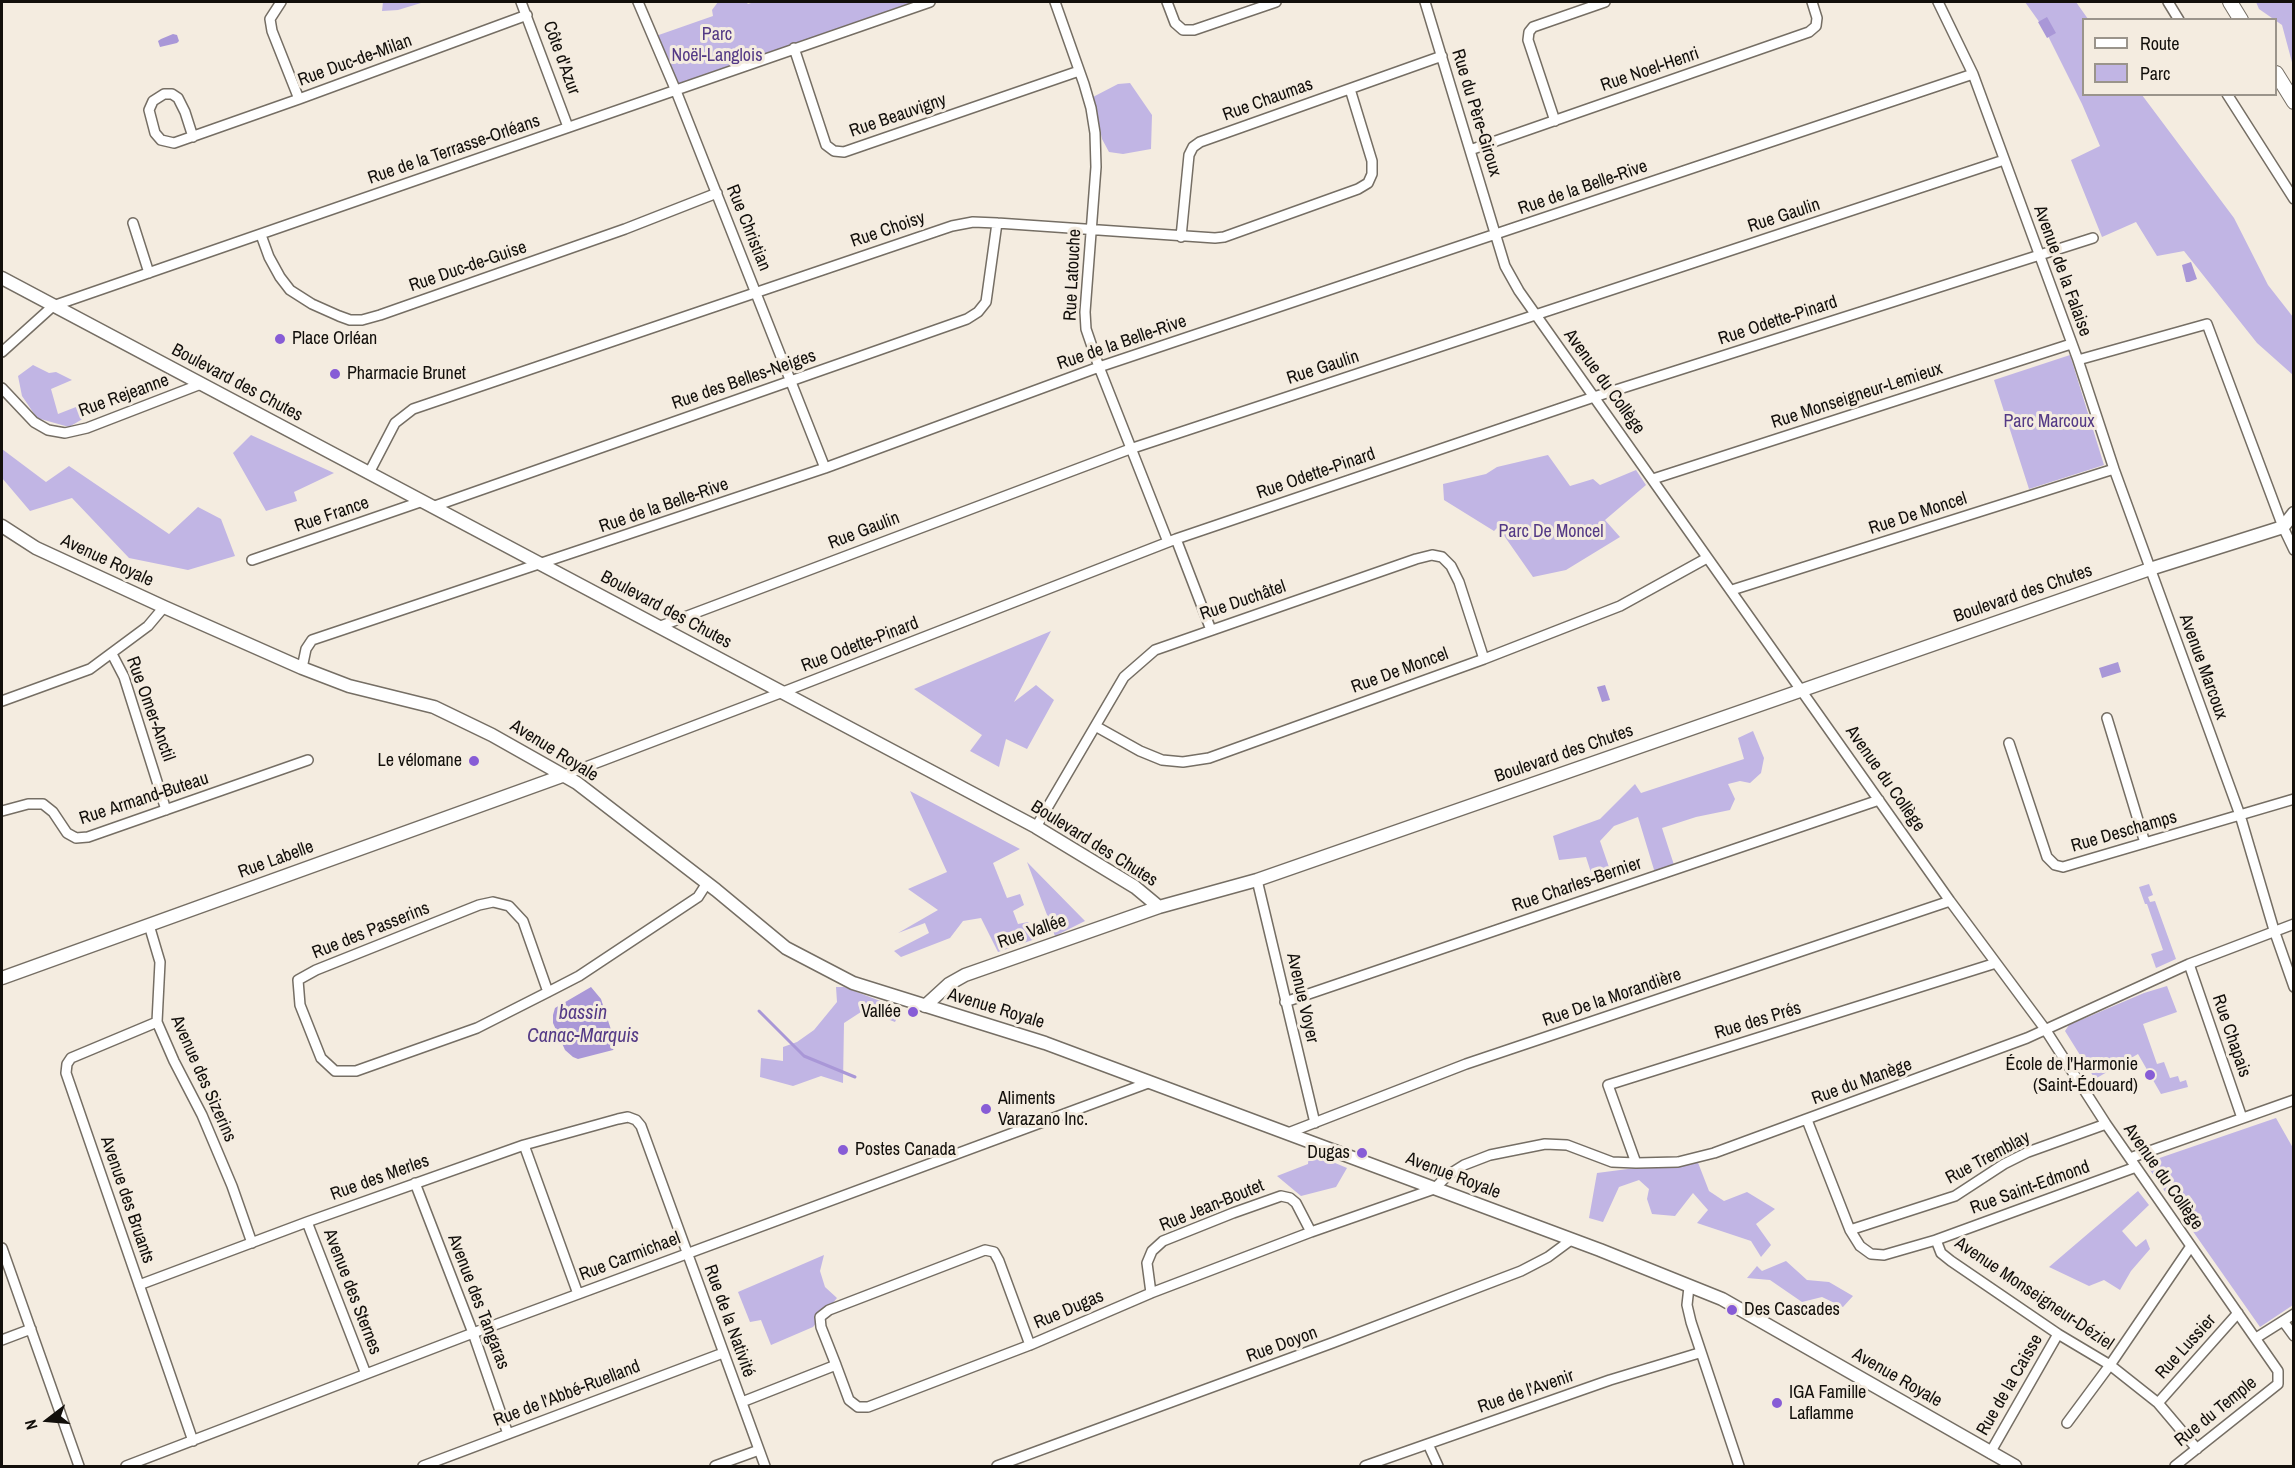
<!DOCTYPE html>
<html>
<head>
<meta charset="utf-8">
<style>
  body { margin:0 }
  #map { position:relative; width:2295px; height:1468px; overflow:hidden; background:#f4ece0; font-family:"Archivo Narrow",sans-serif }
  canvas { display:block }
  .frame { position:absolute; inset:0; border:3px solid #120f0b; pointer-events:none }
  .legend { position:absolute; left:2082px; top:18px; width:195px; height:78px; box-sizing:border-box; background:#f4ece0; border:2px solid #9a948b; margin:0; padding:8px 10px; list-style:none; font-size:18px; color:#120f0b }
  .legend li { display:flex; align-items:center; gap:12px; height:30px }
  .legend b { width:30px; border:2px solid #9a948b }
  .north { position:absolute; left:18px; top:1390px; width:60px; height:60px; -webkit-text-stroke:4px #f4ece0; paint-order:stroke; rotate:254deg; font-size:16px; font-weight:700; line-height:24px; text-align:center; color:#120f0b }
  .north::after { content:''; display:block; margin:auto; width:21px; height:27px; background:#120f0b; clip-path:polygon(50% 0,100% 100%,50% 72%,0 100%) }
</style>
</head>
<body>
<div id="map">
<canvas width="2295" height="1468"></canvas>
<div class="frame"></div>
<ul class="legend">
<li><b style="height:8px;background:#fff"></b>Route</li>
<li><b style="height:16px;background:#c1b5e4"></b>Parc</li>
</ul>
<div class="north">N</div>
</div>
<script>
const c = document.querySelector('canvas').getContext('2d');
c.lineJoin = 'round';
function fill(path, color) {
  c.fillStyle = color;
  c.fill(path, 'evenodd');
}
function shape(rows) {
  const path = new Path2D();
  for (const r of rows) {
    path.moveTo(r[0], r[1]);
    for (let i = 2; i < r.length; i += 2) path.lineTo(r[i], r[i + 1]);
  }
  return path;
}
function stroke(path, color, width, dash) {
  c.strokeStyle = color;
  c.lineWidth = width;
  c.lineCap = dash ? 'butt' : 'round';
  c.setLineDash(dash || []);
  c.stroke(path);
}
function write(font, color, halo, rows, align = 'center') {
  c.font = font + ' "Archivo Narrow",sans-serif';
  c.lineWidth = 6;
  c.setLineDash([]);
  c.textBaseline = 'middle';
  c.strokeStyle = halo;
  c.fillStyle = color;
  for (const [text, x, y, turn = 0] of rows) {
    c.save();
    c.translate(x, y);
    c.rotate((+turn || 0) * Math.PI / 180);
    c.textAlign = isNaN(turn) ? turn : align;
    if (halo) c.strokeText(text, 0, 0);
    c.fillText(text, 0, 0);
    c.restore();
  }
}
fill(shape([
  [383,2,421,2,421,3,398,10,382,11],
  [718,2,746,2,748,4,754,2,930,2,676,91,653,37,713,16,712,10],
  [2025,2,2076,2,2088,19,2084,20,2084,94,2142,95,2234,218,2268,285,2293,317,2293,375,2257,343,2184,251,2157,256,2136,222,2102,237,2071,160,2100,146,2082,104,2045,30],
  [2256,2,2293,2,2293,66,2282,25,2259,9],
  [1130,83,1152,115,1151,149,1123,154,1109,152,1102,139,1093,97,1118,84],
  [2070,355,2104,465,2029,489,1994,380],
  [33,365,49,373,56,372,72,380,51,389,58,414,99,398,101,408,69,427,37,418,22,396,18,376],
  [251,435,334,473,294,492,297,501,266,511,233,453],
  [2,449,46,482,69,466,169,534,198,507,221,519,235,556,188,570,129,558,72,498,30,511,2,478],
  [1548,455,1570,486,1593,479,1600,485,1636,470,1646,485,1605,520,1620,537,1566,570,1533,577,1498,527,1494,531,1444,500,1443,484,1486,474,1497,467],
  [1051,631,1014,702,1036,685,1054,700,1027,749,1006,739,999,767,970,751,982,735,914,689],
  [1753,731,1764,758,1761,773,1750,783,1740,781,1728,784,1735,799,1730,810,1696,817,1662,828,1675,868,1655,873,1638,817,1614,826,1600,841,1611,873,1595,885,1586,857,1559,860,1553,836,1600,819,1635,784,1641,793,1744,759,1738,738],
  [910,791,1020,849,993,863,1007,898,1020,894,1024,905,1013,911,1018,924,1028,922,1038,938,998,952,981,918,963,921,950,938,901,957,894,951,929,933,925,923,898,933,938,910,908,889,947,872],
  [1027,862,1085,921,1055,936],
  [2149,884,2153,895,2148,897,2150,902,2155,901,2176,959,2156,968,2151,954,2163,950,2147,904,2145,904,2139,887],
  [2167,986,2177,1012,2143,1024,2157,1064,2164,1062,2170,1078,2178,1076,2180,1082,2186,1080,2188,1087,2161,1094,2138,1054,2095,1079,2065,1031,2069,1025,2144,993],
  [836,987,844,987,901,1009,895,1022,864,1010,844,1023,843,1083,821,1076,793,1086,760,1077,761,1058,783,1061,783,1047,797,1042,814,1030,837,1002],
  [2276,1118,2293,1148,2293,1305,2260,1327,2145,1163],
  [1309,1152,1347,1168,1336,1187,1301,1196,1277,1176,1308,1164],
  [1697,1160,1709,1191,1724,1201,1747,1192,1775,1209,1756,1224,1771,1245,1761,1257,1751,1241,1697,1223,1708,1210,1693,1193,1675,1216,1652,1214,1647,1199,1649,1189,1639,1180,1619,1187,1603,1222,1589,1218,1597,1173],
  [2138,1191,2149,1205,2122,1231,2136,1247,2146,1239,2150,1249,2131,1271,2120,1290,2104,1280,2089,1286,2049,1267],
  [824,1255,820,1271,825,1287,837,1298,813,1327,771,1345,761,1320,750,1322,738,1292],
  [1786,1261,1807,1280,1829,1282,1853,1296,1843,1307,1822,1297,1802,1302,1770,1280,1747,1278,1757,1266,1762,1271]
]), '#c1b5e4');
fill(shape([
  [2047,17,2056,33,2047,38,2038,22],
  [173,34,177,35,179,41,177,43,160,47,158,41,161,39],
  [2191,262,2197,279,2189,282,2186,282,2182,265],
  [2118,662,2121,672,2102,678,2099,668],
  [1605,685,1610,700,1602,702,1597,687],
  [591,987,601,999,616,1045,613,1050,578,1059,573,1057,565,1050,553,1023,553,1015,555,1008]
]), '#a997d7');
stroke(shape([
  [759,1011,804,1056,855,1077]
]), '#a997d7', 3);
const street = shape([
  [281,2,270,19,272,31,299,99],
  [521,2,568,127],
  [638,2,676,91,825,468],
  [1055,2,1084,84,1091,108,1095,133,1096,167,1085,312,1086,329,1099,367,1168,542],
  [1167,2,1175,23,1183,30,1194,30,1276,2],
  [1425,2,1505,266,1519,291,1950,901,2045,1029,2106,1124,2278,1371,2278,1384,2175,1466],
  [1938,2,1973,74,2078,360,2114,469,2240,815,2274,930,2294,987],
  [2168,2,2179,20],
  [794,48,826,145,834,151,844,152,1079,71],
  [2227,94,2294,199],
  [1555,121,1528,40,1529,32,1533,27,1605,2],
  [193,137,185,112,178,98,172,94,164,94,153,101,149,110,155,133,161,140,174,143,299,99,527,15],
  [1470,150,1809,32,1816,26,1817,18,1812,2],
  [133,223,149,273],
  [261,235,269,257,280,277,290,290,312,304,339,316,350,320,362,320,380,315,625,229,717,193],
  [1181,237,1189,155,1193,147,1200,142,1442,56],
  [2,352,53,306,930,2],
  [2078,360,2207,324,2283,527,2294,550],
  [2,388,34,422,48,430,65,433,87,428,201,384],
  [369,473,395,423,413,409,952,226,973,222,997,223,1215,238,1224,237,1358,189,1368,183,1372,174,1372,161,1350,89],
  [1653,479,2071,344],
  [432,507,967,319,978,312,986,302,997,223],
  [1176,539,1211,630],
  [252,560,423,501],
  [1732,590,2114,469],
  [658,627,1130,449,2004,160],
  [112,654,124,677,166,810],
  [302,668,306,649,312,640,825,468,1099,367,1973,74],
  [2,701,90,669,148,626,164,607],
  [2107,718,2145,843],
  [1097,727,1140,751,1162,760,1183,762,1209,758,1484,659,1620,606,1707,558],
  [2009,743,2047,857,2055,865,2063,867,2294,799],
  [562,776,783,692,1176,539,1594,397,2093,238],
  [2,811,28,804,43,804,53,812,67,833,76,838,88,837,308,760],
  [1036,827,1124,677,1155,650,1416,559,1432,555,1442,557,1451,566,1459,582,1484,659],
  [1257,880,1315,1123],
  [149,925,160,962,157,1022,174,1061,202,1115,232,1186,252,1243],
  [2189,964,2242,1118],
  [548,992,523,921,509,906,493,902,479,905,316,970,298,980,300,1005,321,1058,335,1071,356,1071,477,1028,548,992,579,976,698,897,707,883],
  [1285,1002,1879,800],
  [157,1022,71,1058,67,1064,66,1073,193,1441],
  [1807,1120,1850,1230,1860,1246,1871,1254,1884,1255,1936,1240,1941,1253,1951,1261,2058,1334,2110,1365,2158,1403,2197,1449],
  [1288,1133,1466,1064,1950,901],
  [524,1145,578,1294],
  [2130,1158,2294,1100],
  [1636,1163,1608,1085,1996,963],
  [415,1183,473,1333,508,1434],
  [307,1222,366,1374],
  [1850,1230,1955,1196,2004,1164,2028,1152,2106,1124],
  [1936,1240,2136,1167],
  [2,1248,79,1466],
  [139,1285,307,1222,524,1145,618,1119,628,1117,636,1120,641,1126,765,1466],
  [1689,1287,1687,1305,1691,1322,1739,1466],
  [1151,1293,1147,1263,1152,1251,1163,1241,1233,1213,1281,1196,1290,1198,1296,1203,1311,1232],
  [2283,1321,2294,1336],
  [2256,1338,2294,1314],
  [2,1340,31,1329],
  [836,1365,821,1327,820,1317,829,1310,985,1250,994,1252,999,1261,1030,1345],
  [742,1402,836,1365,849,1400,858,1407,868,1407,1030,1345,1151,1293,1311,1232,1434,1189,1448,1175,1464,1165,1490,1155,1545,1144,1567,1145,1612,1162,1636,1163,1678,1162,1714,1153,2027,1038,2189,964,2294,924],
  [2158,1403,2238,1313],
  [2067,1423,2110,1365,2191,1246],
  [1428,1444,1438,1466],
  [1990,1453,2058,1334],
  [126,1466,473,1333,1148,1083],
  [423,1466,723,1353],
  [715,1466,759,1450],
  [997,1466,1332,1343,1521,1271,1548,1257,1571,1240],
  [1365,1466,1610,1380,1699,1353]
]);
const secondary = shape([
  [2,278,1036,827,1135,887,1159,907],
  [2,526,36,548,164,607,302,668,349,686,434,707,492,735,577,783,716,890,786,948,853,983,1045,1043,1600,1250,1722,1299,2015,1466],
  [2283,527,2294,513],
  [2,978,562,776],
  [925,1006,949,984,965,975,1159,907,1257,880,2150,569,2283,527]
]);
const primary = shape([
  [2230,2,2241,20],
  [2276,73,2294,102]
]);
stroke(street, '#756e64', 12);
stroke(secondary, '#756e64', 15);
stroke(primary, '#756e64', 16);
stroke(street, '#fff', 9);
stroke(secondary, '#fff', 12);
stroke(primary, '#fff', 14);
for (const [x, y, r, color] of [
  [280,339,6,"#875cd6"],
  [335,374,6,"#875cd6"],
  [474,761,6,"#875cd6"],
  [913,1012,6,"#875cd6"],
  [2150,1075,6,"#875cd6"],
  [986,1109,6,"#875cd6"],
  [843,1150,6,"#875cd6"],
  [1362,1153,6,"#875cd6"],
  [1732,1310,6,"#875cd6"],
  [1777,1403,6,"#875cd6"]
]) {
  const dot = new Path2D();
  dot.arc(x, y, r, 0, 2 * Math.PI);
  c.fillStyle = color;
  c.fill(dot);
  stroke(dot, '#f4ece0', 2);
}
write('18px', '#533985', '#f4ece0', [
  ["Parc",717,35],
  ["Noël-Langlois",717,56],
  ["Parc Marcoux",2049,422],
  ["Parc De Moncel",1551,532]
]);
write('18px', '#120f0b', '#f4ece0', [
  ["Côte d'Azur",561,58,70],
  ["Rue Duc-de-Milan",355,61,-20],
  ["Rue Noel-Henri",1650,70,-19],
  ["Rue Chaumas",1268,100,-20],
  ["Rue du Père-Giroux",1476,113,73],
  ["Rue Beauvigny",898,116,-19],
  ["Rue de la Terrasse-Orléans",454,150,-19],
  ["Rue de la Belle-Rive",1583,188,-19],
  ["Rue Gaulin",1784,216,-18],
  ["Rue Christian",748,228,68],
  ["Rue Choisy",888,230,-19],
  ["Rue Duc-de-Guise",468,267,-19],
  ["Avenue de la Falaise",2062,271,70],
  ["Rue Latouche",1073,275,-87],
  ["Rue Odette-Pinard",1778,321,-18],
  ["Rue de la Belle-Rive",1122,343,-19],
  ["Rue Gaulin",1323,368,-18],
  ["Rue des Belles-Neiges",744,380,-19],
  ["Avenue du Collège",1604,382,54],
  ["Boulevard des Chutes",237,383,28],
  ["Rue Rejeanne",124,396,-20],
  ["Rue Monseigneur-Lemieux",1857,396,-18],
  ["Rue Odette-Pinard",1316,474,-19],
  ["Rue de la Belle-Rive",664,506,-19],
  ["Rue De Moncel",1918,514,-18],
  ["Rue France",332,515,-19],
  ["Rue Gaulin",864,531,-21],
  ["Avenue Royale",107,561,25],
  ["Boulevard des Chutes",2023,594,-19],
  ["Rue Duchâtel",1243,601,-19],
  ["Boulevard des Chutes",666,610,28],
  ["Rue Odette-Pinard",860,645,-21],
  ["Avenue Marcoux",2203,667,70],
  ["Rue De Moncel",1400,671,-20],
  ["Rue Omer-Anctil",150,709,70],
  ["Avenue Royale",554,751,32],
  ["Boulevard des Chutes",1564,754,-19],
  ["Avenue du Collège",1885,779,55],
  ["Rue Armand-Buteau",144,799,-18],
  ["Rue Deschamps",2124,832,-16],
  ["Boulevard des Chutes",1094,844,32],
  ["Rue Labelle",276,860,-20],
  ["Rue Charles-Bernier",1577,885,-19],
  ["Rue des Passerins",371,931,-22],
  ["Rue Vallée",1032,932,-19],
  ["Avenue Voyer",1302,998,77],
  ["Rue De la Morandière",1612,998,-19],
  ["Avenue Royale",996,1009,17],
  ["Rue des Prés",1758,1021,-17],
  ["Rue Chapais",2231,1036,71],
  ["Avenue des Sizerins",203,1079,66],
  ["Rue du Manège",1862,1082,-20],
  ["Rue Tremblay",1988,1158,-28],
  ["Avenue Royale",1453,1176,21],
  ["Avenue du Collège",2163,1177,55],
  ["Rue des Merles",380,1178,-20],
  ["Rue Saint-Edmond",2030,1188,-20],
  ["Avenue des Bruants",127,1200,71],
  ["Rue Jean-Boutet",1212,1206,-22],
  ["Rue Carmichael",630,1257,-21],
  ["Avenue des Sternes",352,1292,69],
  ["Avenue Monseigneur-Déziel",2034,1294,34],
  ["Avenue des Tangaras",478,1302,69],
  ["Rue Dugas",1069,1310,-23],
  ["Rue de la Nativité",729,1321,70],
  ["Rue Doyon",1282,1345,-20],
  ["Rue Lussier",2186,1347,-48],
  ["Avenue Royale",1897,1378,30],
  ["Rue de la Caisse",2010,1385,-60],
  ["Rue de l'Avenir",1526,1392,-19],
  ["Rue de l'Abbé-Ruelland",567,1394,-21],
  ["Rue du Temple",2216,1412,-39]
]);
write('18px', '#120f0b', '#f4ece0', [
  ["Place Orléan",292,339],
  ["Pharmacie Brunet",347,374],
  ["Le vélomane",462,761,"right"],
  ["Vallée",901,1012,"right"],
  ["École de l'Harmonie",2138,1065,"right"],
  ["(Saint-Édouard)",2138,1086,"right"],
  ["Aliments",998,1099],
  ["Varazano Inc.",998,1120],
  ["Postes Canada",855,1150],
  ["Dugas",1350,1153,"right"],
  ["Des Cascades",1744,1310],
  ["IGA Famille",1789,1393],
  ["Laflamme",1789,1414]
], 'left');
write('italic 20px', '#543a86', '#f4ece0', [
  ["bassin",583,1014],
  ["Canac-Marquis",583,1037]
]);
</script>
</body>
</html>
